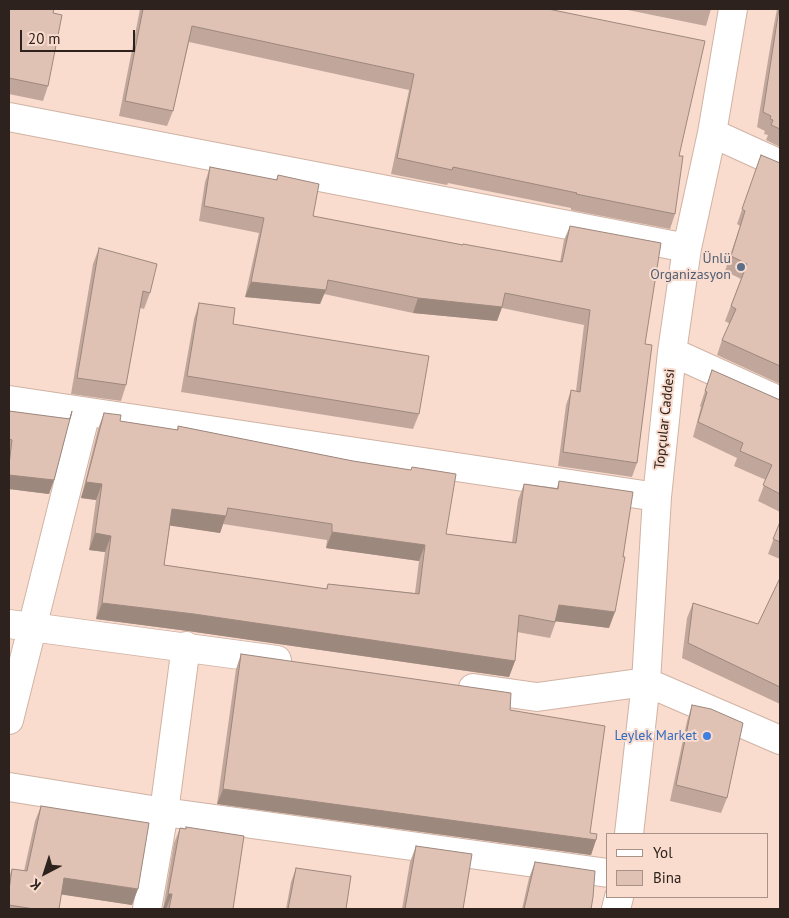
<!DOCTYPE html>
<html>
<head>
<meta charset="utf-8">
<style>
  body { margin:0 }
  #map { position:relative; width:789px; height:918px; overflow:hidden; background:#fadcce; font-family:"PT Sans",sans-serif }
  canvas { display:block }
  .frame { position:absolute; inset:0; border:10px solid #2d221d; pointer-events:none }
  .legend { position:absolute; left:606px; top:833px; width:162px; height:65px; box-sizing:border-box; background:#fadcce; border:1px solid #a89287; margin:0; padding:6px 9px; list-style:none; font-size:15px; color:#2d221d }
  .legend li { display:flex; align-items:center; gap:10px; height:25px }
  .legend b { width:25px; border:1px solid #a89287 }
  .north { position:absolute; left:20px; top:848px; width:50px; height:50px; -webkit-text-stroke:4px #fadcce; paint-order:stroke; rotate:220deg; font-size:14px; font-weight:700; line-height:20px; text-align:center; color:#2d221d }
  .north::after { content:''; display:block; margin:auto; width:18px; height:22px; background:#2d221d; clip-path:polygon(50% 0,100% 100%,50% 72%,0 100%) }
  .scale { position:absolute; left:20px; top:30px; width:115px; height:22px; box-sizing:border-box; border:2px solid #2d221d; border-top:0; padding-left:6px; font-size:15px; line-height:18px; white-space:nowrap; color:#2d221d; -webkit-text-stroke:4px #fadcce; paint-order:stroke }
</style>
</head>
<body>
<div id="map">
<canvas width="789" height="918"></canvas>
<div class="frame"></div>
<ul class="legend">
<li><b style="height:6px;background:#fff"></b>Yol</li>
<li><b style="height:14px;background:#e0c2b4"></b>Bina</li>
</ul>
<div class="north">K</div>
<div class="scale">20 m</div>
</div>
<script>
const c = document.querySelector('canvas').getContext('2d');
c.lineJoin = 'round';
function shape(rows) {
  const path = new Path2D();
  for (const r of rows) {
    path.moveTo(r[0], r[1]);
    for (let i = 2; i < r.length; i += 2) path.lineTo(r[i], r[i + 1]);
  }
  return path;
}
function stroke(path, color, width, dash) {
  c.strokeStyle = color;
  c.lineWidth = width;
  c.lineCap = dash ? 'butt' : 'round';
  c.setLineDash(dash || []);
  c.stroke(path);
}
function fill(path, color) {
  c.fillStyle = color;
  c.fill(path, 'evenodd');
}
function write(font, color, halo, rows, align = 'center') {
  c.font = font + ' "PT Sans",sans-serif';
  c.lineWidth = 4;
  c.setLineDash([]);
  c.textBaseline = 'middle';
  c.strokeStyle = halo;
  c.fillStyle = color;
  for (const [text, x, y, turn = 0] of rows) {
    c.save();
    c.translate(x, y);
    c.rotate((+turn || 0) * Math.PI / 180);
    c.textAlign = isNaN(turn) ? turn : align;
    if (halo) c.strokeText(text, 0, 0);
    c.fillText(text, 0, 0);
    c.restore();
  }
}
const minor = shape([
  [9,117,687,248],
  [712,133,780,164],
  [672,352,780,401],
  [9,400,657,497],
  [9,624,277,660],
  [473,688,537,697,646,682,780,740],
  [9,720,86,412],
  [9,787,164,812,608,873],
  [629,834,646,682,657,497,672,352,687,248,712,133,733,9],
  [147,909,164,812,186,646],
  [616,909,619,897]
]);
stroke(minor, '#d0b3a4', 30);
stroke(minor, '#fff', 28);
fill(shape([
  [9,9,53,13,48,86,43,101,9,94],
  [140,9,548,9,679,156,675,214,670,229,571,210,571,208,448,183,447,185,391,174,409,90,189,42,173,111,167,126,119,116],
  [623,9,711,9,706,26],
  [777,9,780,9,780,147,766,140,768,135,764,134,765,131,757,127,773,30],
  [761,155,780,163,780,384,717,355,722,340,730,324,725,321,741,279,725,271,740,226,737,224],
  [210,167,276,180,278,175,313,216,462,245,560,262,564,240,570,226,645,344,637,463,632,477,558,466,566,405,571,390,576,391,584,325,502,308,497,321,413,313,324,294,320,304,245,297,259,233,199,221,205,182],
  [99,248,150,293,144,309,140,308,126,385,121,401,71,394,93,264],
  [199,303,233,324,419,414,413,429,181,392,194,319],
  [712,370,780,400,780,512,758,501,766,480,734,466,737,458,693,437,701,407,700,406],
  [9,411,69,419,72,411,49,494,9,489],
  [104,413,120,421,177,430,178,426,353,461,411,470,412,467,446,534,512,542,518,500,524,484,557,488,559,481,609,628,556,621,550,638,517,632,515,661,509,677,188,631,96,619,105,552,89,550,96,500,81,498,98,429],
  [223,524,327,540,326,548,419,561,415,593,328,584,326,589,164,565,170,525,220,533],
  [780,522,780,559,768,554],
  [780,578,780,704,682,658,687,618,693,603,758,624],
  [241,654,510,710,590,833,596,840,591,855,217,804,236,669],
  [692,705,727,798,721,813,670,801,687,721],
  [41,806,132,905,61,894,59,909,9,909,9,877,12,869,24,871,35,821],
  [180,828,233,909,163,909,174,843],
  [416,846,463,909,402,909,410,862],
  [535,862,591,909,522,909,529,878],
  [296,868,346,909,286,909,291,882]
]), '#c1a79b');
fill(shape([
  [251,282,326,290,320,304,245,297],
  [418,298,502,307,497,321,413,313],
  [9,475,54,480,49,494,9,489],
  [86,482,102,484,96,500,81,498],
  [172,509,226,516,220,533,166,525],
  [332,532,425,545,419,561,326,548],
  [95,533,111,536,105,552,89,550],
  [102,603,194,614,515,661,509,677,188,631,96,619],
  [559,605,615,612,609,628,553,621],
  [223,789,596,840,591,855,217,804],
  [64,878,138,889,132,905,58,894],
  [168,894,172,894,166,909,163,909]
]), '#9d887e');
const building = shape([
  [9,9,54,9,53,13,62,15,48,86,9,78,9,9],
  [143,9,548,9,705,41,679,156,683,156,675,214,576,194,577,193,453,167,452,170,397,158,414,74,192,26,173,111,125,101,143,9],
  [779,9,780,9,780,129,771,125,773,120,770,119,771,116,763,112,779,9],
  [761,155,780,163,780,366,722,340,736,309,731,306,747,264,731,256,745,211,742,209,761,155],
  [210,167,277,180,278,175,319,184,313,216,463,245,463,244,562,262,570,226,661,243,645,344,652,345,637,463,563,452,571,390,580,392,590,310,505,293,502,307,418,298,328,280,326,290,251,282,264,218,204,206,210,167],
  [99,248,157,264,150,293,143,291,126,385,77,378,99,248],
  [199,303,235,308,233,324,429,356,419,414,187,376,199,303],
  [712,370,780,400,780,494,763,485,772,465,740,451,743,443,698,422,707,392,705,391,712,370],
  [9,411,70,419,72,411,54,480,9,475,9,465,12,440,9,439,9,411],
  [104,413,121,415,120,421,178,430,178,426,353,461,411,470,412,467,456,474,446,534,516,543,524,484,558,489,559,481,633,492,623,557,625,557,615,612,559,605,555,622,519,615,515,661,194,614,102,603,111,536,95,533,102,484,86,482,104,413],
  [228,508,332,524,332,532,425,545,419,594,328,584,327,589,164,565,172,509,226,516,228,508],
  [780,522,780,542,773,539,780,522],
  [780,578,780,687,688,643,693,603,758,624,780,578],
  [241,654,511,693,510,710,605,726,590,833,597,834,596,840,223,789,241,654],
  [692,705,711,709,743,723,727,798,676,785,692,705],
  [41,806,149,823,138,889,64,878,59,909,34,909,9,905,9,890,12,869,27,871,41,806],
  [186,827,244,836,233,909,169,909,172,894,168,894,180,828,186,829,186,827],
  [416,846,472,854,463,909,405,909,416,846],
  [535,862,595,871,593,897,591,909,524,909,535,862],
  [296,868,351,876,346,909,288,909,296,868]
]);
fill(building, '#e0c2b4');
stroke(building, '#9d887e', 1);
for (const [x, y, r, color] of [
  [741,267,5,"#5c6f8a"],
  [707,736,5,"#3f7fe0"]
]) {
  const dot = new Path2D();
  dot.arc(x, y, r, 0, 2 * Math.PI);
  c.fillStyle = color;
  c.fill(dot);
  stroke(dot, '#fadcce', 2);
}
write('14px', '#4e5e75', '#fadcce', [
  ["Ünlü",731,259],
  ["Organizasyon",731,275]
], 'right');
write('14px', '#2d221d', '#fadcce', [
  ["Topçular Caddesi",665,419,-84]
]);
write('14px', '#366cbe', '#fadcce', [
  ["Leylek Market",697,736]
], 'right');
</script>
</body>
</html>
